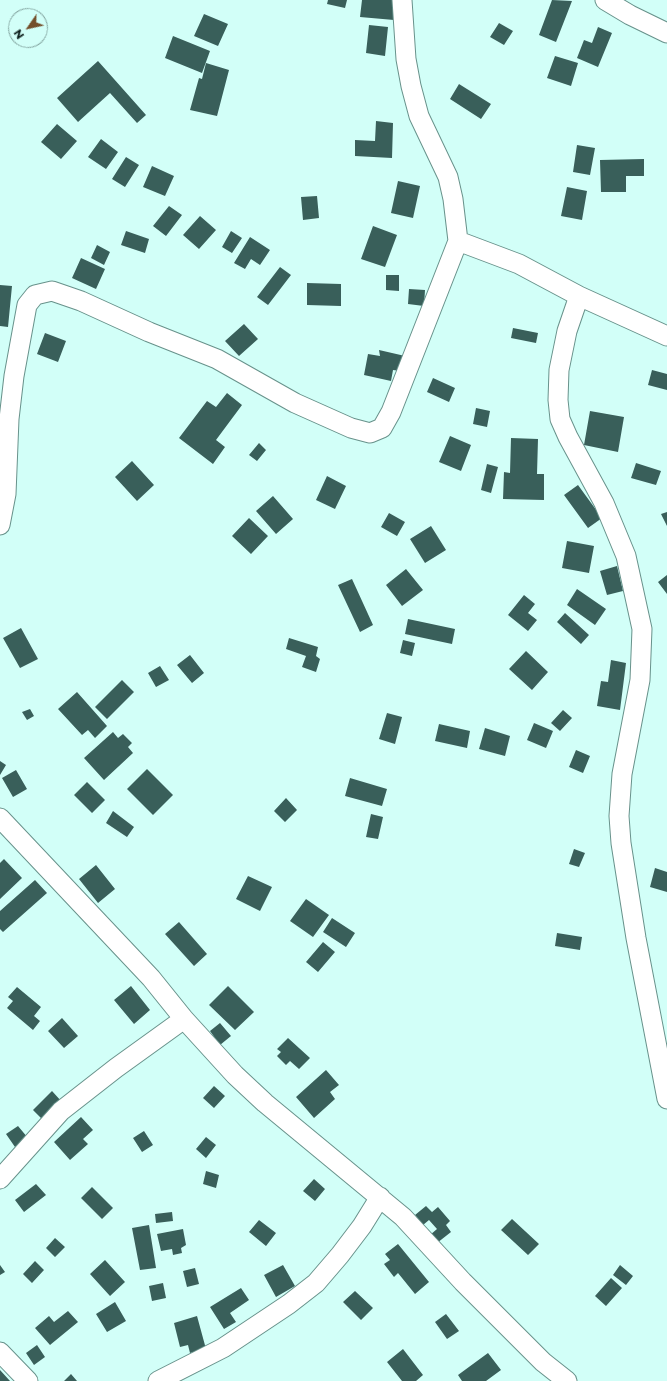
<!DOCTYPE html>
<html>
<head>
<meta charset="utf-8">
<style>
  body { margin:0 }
  #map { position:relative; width:667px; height:1381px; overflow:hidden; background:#d2fff8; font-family:Montserrat,sans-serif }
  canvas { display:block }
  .north { position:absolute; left:8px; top:8px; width:40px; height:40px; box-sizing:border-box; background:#d2fff8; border:1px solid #83a5a0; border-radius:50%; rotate:236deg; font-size:11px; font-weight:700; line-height:16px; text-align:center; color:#0d1e1b }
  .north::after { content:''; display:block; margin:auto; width:14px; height:18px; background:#744e2a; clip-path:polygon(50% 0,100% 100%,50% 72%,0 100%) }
</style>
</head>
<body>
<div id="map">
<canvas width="667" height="1381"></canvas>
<div class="north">N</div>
</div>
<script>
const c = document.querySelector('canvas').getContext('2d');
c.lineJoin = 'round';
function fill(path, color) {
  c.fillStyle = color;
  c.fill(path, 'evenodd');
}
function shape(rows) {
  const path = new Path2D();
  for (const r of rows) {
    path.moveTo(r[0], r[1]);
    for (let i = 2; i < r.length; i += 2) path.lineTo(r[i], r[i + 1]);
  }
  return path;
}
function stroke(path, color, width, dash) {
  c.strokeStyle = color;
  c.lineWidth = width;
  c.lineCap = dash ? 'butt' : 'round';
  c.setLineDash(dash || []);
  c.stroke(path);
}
fill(shape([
  [328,0,347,0,345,8,327,4],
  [362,0,396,0,394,20,360,17],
  [552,0,572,1,556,42,539,35],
  [204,14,228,24,218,46,194,36],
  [499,23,513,31,504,45,490,37],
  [369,25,388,27,385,56,366,53],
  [598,27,612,33,598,67,577,58,584,40,592,43],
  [173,36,210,51,202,73,165,58],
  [555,56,578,63,571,86,547,78],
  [98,61,146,115,137,123,110,93,78,122,57,98],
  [206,63,229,70,217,116,190,110,199,78,202,79],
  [459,84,491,104,481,119,450,99],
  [376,121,393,123,392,158,355,156,355,140,375,141],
  [57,124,77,141,61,159,41,142],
  [101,139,118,152,106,169,88,157],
  [577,145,595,148,590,175,573,172],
  [126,157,139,165,125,187,112,179],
  [644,159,644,176,626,176,626,192,601,192,600,160],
  [152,166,174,176,165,196,143,187],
  [398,181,420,186,413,218,391,213],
  [567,187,587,191,582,220,561,216],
  [317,196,319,218,303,220,301,197],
  [169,206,182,215,166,236,153,226],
  [200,216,216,230,199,249,183,235],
  [373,226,397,235,385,267,361,259],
  [126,231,149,239,145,253,121,245],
  [231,231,242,238,232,253,222,247],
  [250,237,270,250,260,265,251,259,245,269,234,263],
  [97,245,110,252,104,265,91,258],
  [81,258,105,269,96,289,72,278],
  [280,267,291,275,268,305,257,297],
  [386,275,399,275,399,291,386,290],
  [307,283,341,284,341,306,307,305],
  [0,285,12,286,8,327,0,326],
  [409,289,425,290,424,306,408,304],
  [244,324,258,339,239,356,225,341],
  [513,328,538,333,536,343,511,338],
  [45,333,66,341,58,362,37,354],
  [379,350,405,356,401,371,393,370,391,381,364,375,368,354,380,356],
  [652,370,667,374,667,390,648,385],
  [433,378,455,388,449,402,427,392],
  [227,393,242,405,216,440,225,447,213,464,179,438,207,401,216,407],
  [476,408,490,411,487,427,473,424],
  [590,411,624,417,618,452,584,445],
  [450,436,471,445,461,471,439,462],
  [511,438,538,439,537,474,544,474,544,500,503,499,504,472,510,473],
  [259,443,266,450,257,461,249,455],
  [132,461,154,485,137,501,115,477],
  [636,463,661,471,656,485,631,478],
  [487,464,498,467,491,493,481,490],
  [327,476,346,486,335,509,316,500],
  [578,485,602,518,588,528,564,495],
  [273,496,293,519,276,534,256,511],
  [667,512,667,526,661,514],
  [389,513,405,522,397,536,381,527],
  [249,518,268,536,251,554,232,536],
  [431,526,446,550,425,563,410,539],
  [567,541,594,546,589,573,562,568],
  [617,566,623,591,607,595,600,571],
  [406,569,423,590,402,606,386,585],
  [667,575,667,594,658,582],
  [352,579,373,625,360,632,338,585],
  [577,589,606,609,595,625,567,605],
  [524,595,535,604,528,613,537,620,528,631,508,615],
  [565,613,589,635,581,644,557,622],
  [408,619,455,629,452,644,405,634],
  [21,628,38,659,20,668,3,638],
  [289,638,318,647,316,656,320,659,316,672,302,667,306,656,286,649],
  [403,640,415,643,412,656,400,653],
  [526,651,548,672,532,690,509,669],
  [190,655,204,673,192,683,177,665],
  [611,660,626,663,620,710,597,706,601,681,608,682],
  [160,666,169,680,156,687,148,673],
  [122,680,134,692,107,719,95,707],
  [77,692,107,726,95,738,88,730,82,735,58,709],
  [30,709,34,716,27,720,22,712],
  [563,710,572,718,560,731,551,723],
  [387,713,402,717,395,744,379,739],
  [534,723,553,731,546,748,527,740],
  [439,724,470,731,467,748,435,741],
  [485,728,510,736,505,756,479,749],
  [113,732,118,738,123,734,132,743,128,747,133,753,104,780,84,758],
  [576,750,590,756,583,773,569,767],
  [0,761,6,765,0,775],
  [147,769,173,795,153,815,127,789],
  [16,770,27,789,13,797,2,778],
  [350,778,387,789,382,806,345,796],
  [87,782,105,800,92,813,74,795],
  [286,798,297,810,285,822,274,811],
  [113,811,134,827,127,837,106,823],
  [371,814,383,817,378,839,366,837],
  [574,849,585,853,579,867,569,864],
  [4,859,22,878,0,899,0,863],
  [96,865,115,889,98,903,79,879],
  [655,868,667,872,667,892,650,887],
  [248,876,272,887,260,911,236,899],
  [35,880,47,893,3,932,0,929,0,911],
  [306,899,329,915,313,937,290,921],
  [332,918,355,933,346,947,323,932],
  [179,922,207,954,194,966,165,934],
  [557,933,582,937,580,950,555,946],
  [323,942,335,952,318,972,306,962],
  [131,986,150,1010,134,1024,114,1000],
  [228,986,254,1012,235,1030,209,1005],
  [17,987,41,1007,34,1016,40,1021,33,1030,7,1008,13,1001,8,997],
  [62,1018,78,1036,64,1048,48,1031],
  [220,1023,231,1036,220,1045,210,1031],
  [288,1038,310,1058,299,1069,290,1061,286,1065,277,1056,281,1052,277,1049],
  [326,1070,339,1085,330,1092,335,1099,314,1118,296,1097],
  [214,1086,225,1096,214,1108,203,1098],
  [52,1091,62,1102,44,1121,33,1110],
  [81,1117,93,1130,83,1139,88,1144,70,1160,54,1142],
  [18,1126,28,1138,15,1147,6,1134],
  [144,1131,153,1145,142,1152,133,1138],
  [206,1137,216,1145,206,1158,196,1149],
  [206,1171,219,1175,216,1188,203,1184],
  [314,1179,325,1189,315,1201,303,1191],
  [36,1184,46,1195,24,1212,15,1200],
  [92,1187,113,1208,102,1219,81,1198],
  [426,1206,432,1212,438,1207,450,1221,446,1225,451,1232,437,1243,430,1235,437,1229,429,1220,423,1225,415,1215],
  [172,1212,173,1221,156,1223,155,1214],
  [512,1219,539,1244,528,1255,501,1230],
  [259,1220,276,1233,266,1246,249,1232],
  [149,1225,156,1268,140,1270,132,1228],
  [183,1229,186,1245,181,1248,182,1253,173,1255,172,1249,161,1251,157,1234],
  [55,1238,65,1247,55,1257,46,1248],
  [398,1244,429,1282,415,1294,398,1273,394,1277,384,1264,390,1260,385,1254],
  [105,1260,125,1282,110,1296,90,1274],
  [35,1261,44,1270,32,1283,23,1274],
  [0,1265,5,1272,0,1275],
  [283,1265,295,1286,276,1297,264,1275],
  [620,1265,633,1276,626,1285,613,1275],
  [195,1268,199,1284,187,1287,183,1271],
  [611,1278,622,1288,606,1306,595,1296],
  [163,1283,166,1298,152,1301,149,1286],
  [241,1288,249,1300,230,1313,236,1322,224,1329,210,1307],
  [355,1291,373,1308,361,1320,343,1302],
  [115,1302,126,1321,107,1332,96,1314],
  [68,1311,78,1322,50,1345,35,1328,49,1316,54,1322],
  [446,1314,459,1331,447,1339,435,1322],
  [197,1316,206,1349,190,1353,188,1345,180,1347,174,1323],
  [37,1345,45,1357,34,1365,26,1353],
  [403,1349,423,1375,416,1381,402,1381,387,1362],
  [488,1353,501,1370,486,1381,462,1381,458,1375],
  [0,1370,10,1381,0,1381],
  [71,1374,77,1381,64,1381]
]), '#395f5a');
const minor = shape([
  [402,0,406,59,411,86,419,116,448,177,453,199,458,241,519,264,579,296,667,336],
  [605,0,630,15,667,33],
  [579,296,567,331,559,370,558,400,560,419,568,437,604,503,626,556,642,629,640,680,622,774,619,816,621,843,636,938,667,1099],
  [0,525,6,494,9,419,14,376,27,305,35,295,52,291,81,301,149,332,217,359,295,403,351,428,370,433,382,428,391,412,458,241],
  [0,818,151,978,184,1019,235,1075,265,1103,403,1217,463,1282,543,1362,567,1381],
  [0,1179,61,1111,116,1068,184,1019],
  [0,1352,28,1381],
  [158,1381,223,1348,289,1304,316,1283,340,1255,362,1226,380,1197]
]);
stroke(minor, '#68928b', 21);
stroke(minor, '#fff', 19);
</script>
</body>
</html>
